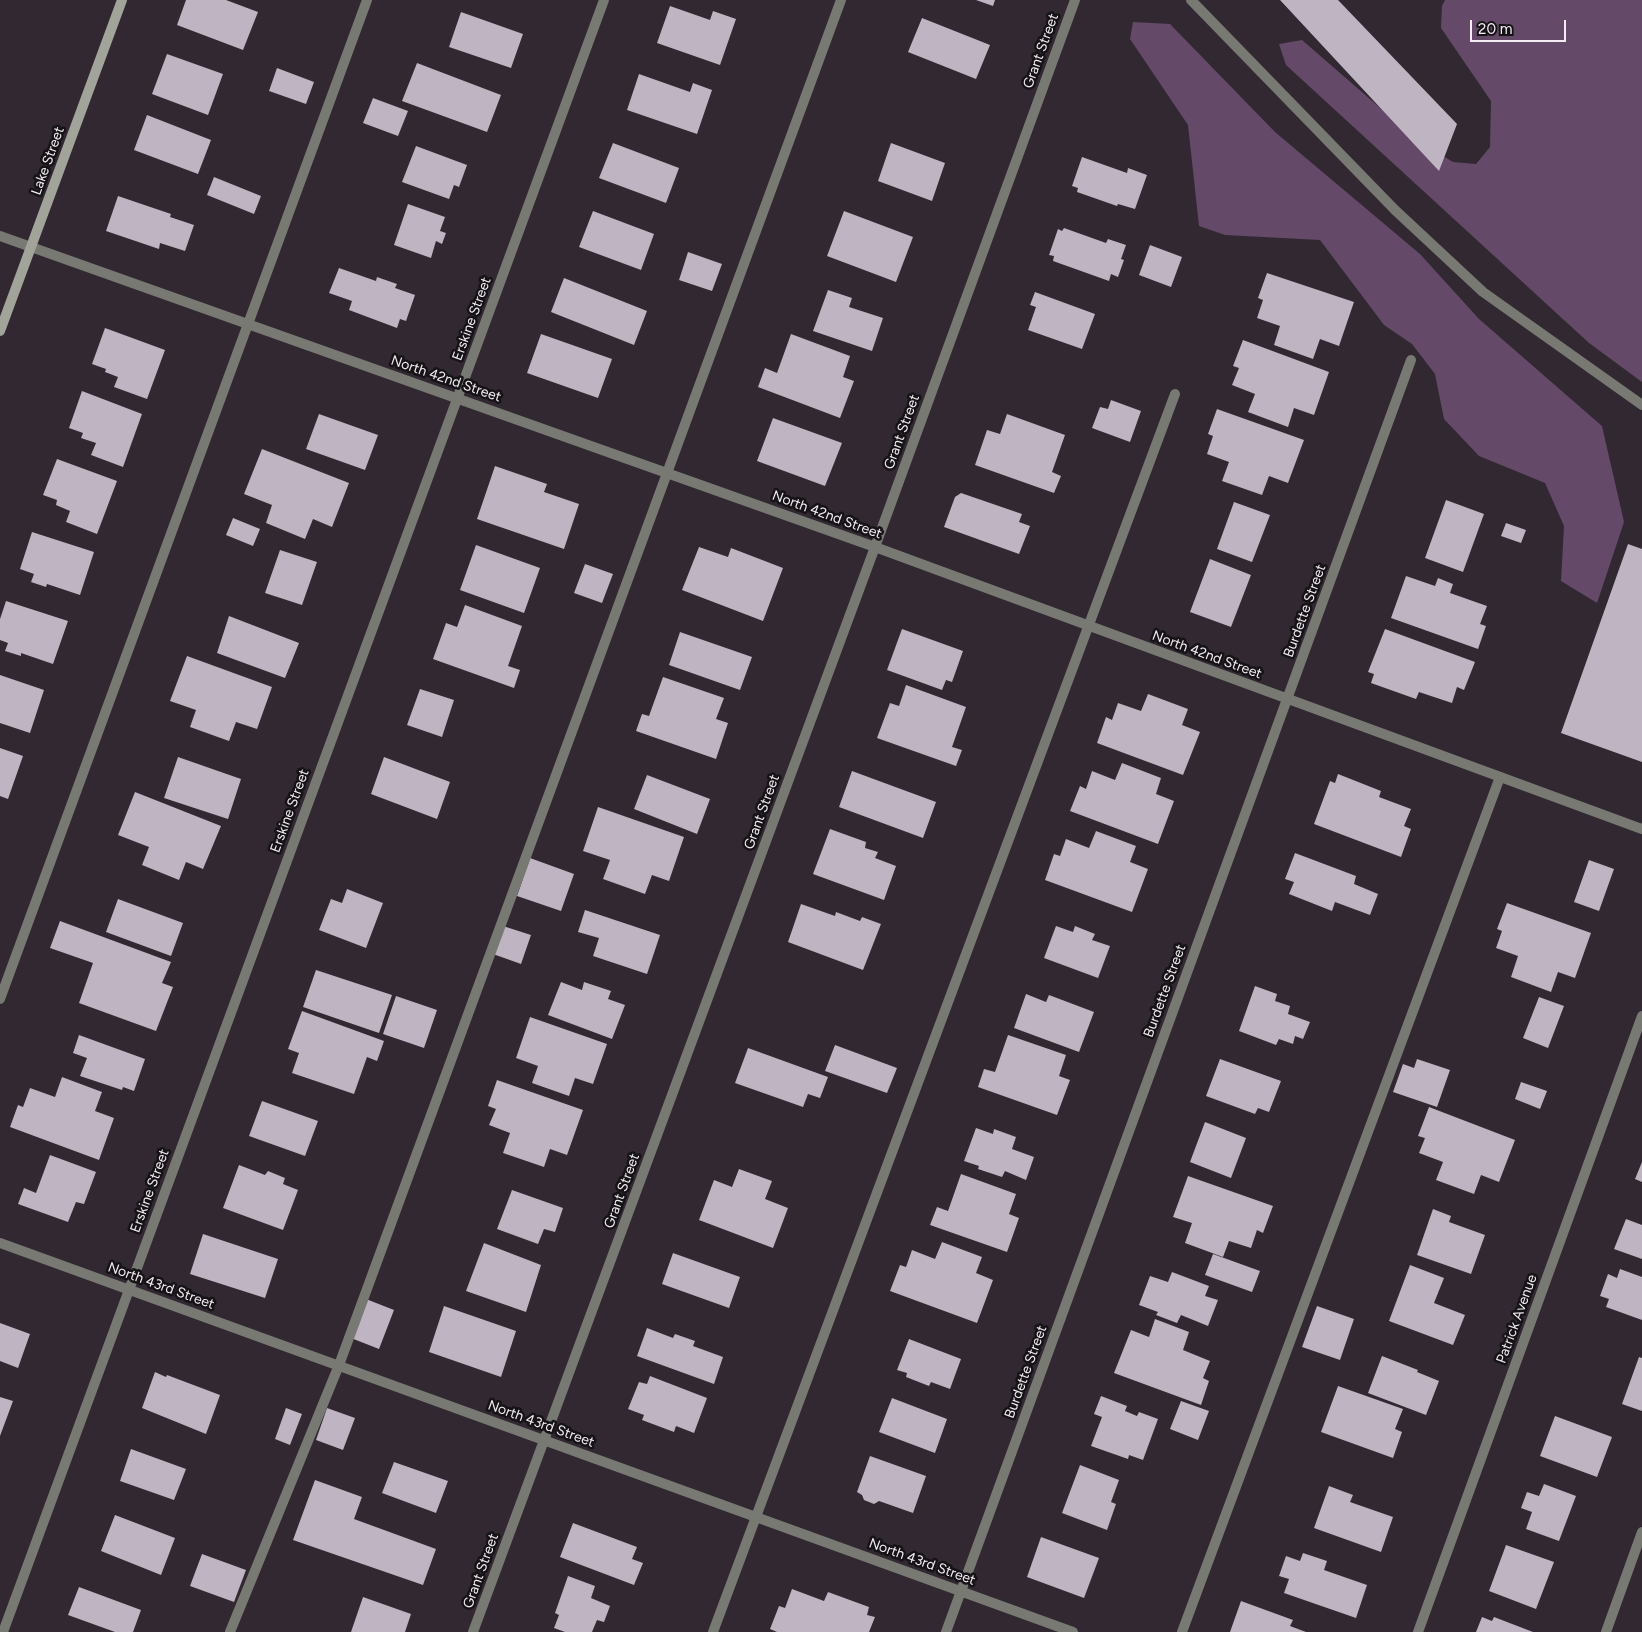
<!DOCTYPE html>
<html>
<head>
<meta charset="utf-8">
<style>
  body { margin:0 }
  #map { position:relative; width:1642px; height:1632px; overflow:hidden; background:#312832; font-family:Figtree,sans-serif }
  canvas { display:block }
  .scale { position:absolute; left:1470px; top:20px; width:96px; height:22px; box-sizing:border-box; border:2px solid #f3edf3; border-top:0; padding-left:6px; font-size:15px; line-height:18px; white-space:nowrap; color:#f3edf3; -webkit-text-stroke:4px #161317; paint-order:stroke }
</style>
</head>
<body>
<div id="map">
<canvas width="1642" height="1632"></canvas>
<div class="scale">20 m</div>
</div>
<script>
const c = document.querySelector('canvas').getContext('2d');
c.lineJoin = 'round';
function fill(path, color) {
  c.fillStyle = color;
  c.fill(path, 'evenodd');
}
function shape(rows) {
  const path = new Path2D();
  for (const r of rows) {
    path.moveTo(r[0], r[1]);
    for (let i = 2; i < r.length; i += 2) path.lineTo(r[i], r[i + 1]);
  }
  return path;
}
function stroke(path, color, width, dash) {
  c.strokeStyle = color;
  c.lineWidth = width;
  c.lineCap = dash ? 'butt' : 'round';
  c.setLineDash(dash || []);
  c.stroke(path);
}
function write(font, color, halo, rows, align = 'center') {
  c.font = font + ' Figtree,sans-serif';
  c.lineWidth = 5;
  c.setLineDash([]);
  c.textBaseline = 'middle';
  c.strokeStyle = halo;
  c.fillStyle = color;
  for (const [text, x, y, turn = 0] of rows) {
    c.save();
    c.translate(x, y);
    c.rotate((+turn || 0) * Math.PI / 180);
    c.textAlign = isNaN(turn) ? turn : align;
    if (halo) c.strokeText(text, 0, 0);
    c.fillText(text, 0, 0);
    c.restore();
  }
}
fill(shape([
  [1445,0,1642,0,1642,382,1589,343,1286,65,1279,44,1302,40,1416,139,1453,162,1476,164,1490,147,1491,101,1441,28,1442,6],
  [1133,22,1170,24,1275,132,1420,254,1479,319,1602,426,1624,522,1597,603,1561,581,1564,526,1545,483,1479,456,1444,419,1435,374,1412,344,1384,325,1320,240,1225,235,1199,226,1188,125,1130,39]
]), '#644968');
fill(shape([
  [186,0,226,0,258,12,243,50,177,25],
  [976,0,995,0,993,6],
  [1280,0,1338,0,1457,124,1439,171],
  [670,6,710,20,713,11,736,19,720,65,657,43],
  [461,12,523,34,511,68,449,47],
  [922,18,990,45,976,79,908,52],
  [167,54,223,74,208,115,152,94],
  [417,63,501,95,487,132,402,101],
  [277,68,314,82,306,104,269,91],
  [639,74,690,92,693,83,712,90,697,134,627,110],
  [373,98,408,111,398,136,363,123],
  [147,115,211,140,198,174,134,150],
  [613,143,679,168,666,203,599,178],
  [891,143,945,163,932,201,878,181],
  [416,146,467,165,459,187,454,185,449,199,402,182],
  [1082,157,1127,173,1128,168,1147,175,1135,209,1118,204,1117,206,1077,192,1078,188,1072,186],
  [214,177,261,196,254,214,207,195],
  [118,196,171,214,170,217,194,225,185,251,160,243,159,249,106,231],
  [408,204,445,217,440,231,446,233,442,244,436,241,431,258,394,245],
  [593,211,654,234,641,270,579,247],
  [844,211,913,237,896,282,827,256],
  [1064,228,1106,243,1108,239,1126,245,1121,259,1124,260,1118,277,1111,274,1109,281,1053,261,1054,256,1049,255,1058,229,1062,231],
  [1150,245,1182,257,1171,287,1139,275],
  [688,252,722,264,712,291,679,280],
  [339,268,376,281,377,277,397,284,395,288,415,295,406,321,400,319,397,328,349,310,352,301,329,293],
  [1267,273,1354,302,1339,346,1320,339,1313,359,1274,345,1280,326,1257,318,1263,300,1258,298],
  [564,278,647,311,634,345,551,312],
  [828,290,852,298,849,307,883,318,872,351,813,331],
  [1035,292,1095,314,1082,349,1028,330,1036,307,1030,305],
  [105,328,165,350,147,399,114,387,118,377,105,372,106,369,92,364],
  [541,334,612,359,598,398,527,373],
  [791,334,850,356,843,377,854,381,840,418,758,387,765,368,777,373],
  [1243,340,1329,372,1314,415,1294,408,1288,427,1248,412,1255,394,1232,385,1239,368,1233,366],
  [82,391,142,414,123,467,91,455,96,443,81,438,83,433,69,428],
  [1111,400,1141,411,1130,442,1092,428,1100,407,1108,409],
  [1217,409,1304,440,1288,483,1269,476,1262,495,1222,481,1229,462,1207,454,1213,436,1208,434],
  [319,414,378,435,365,470,306,449],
  [1007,414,1065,435,1052,472,1061,476,1054,493,975,465,987,430,1000,434],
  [773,418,842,443,825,486,757,461],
  [262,449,349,483,332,527,313,519,305,539,266,523,272,505,244,494],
  [57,459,117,481,97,534,66,522,70,511,56,505,57,500,43,495],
  [495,466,547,484,544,492,579,504,564,549,477,519],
  [961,493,1022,514,1019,522,1030,526,1019,554,944,527,955,497],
  [1446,500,1484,514,1463,572,1425,558],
  [1234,502,1270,515,1252,562,1217,549],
  [233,518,260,529,253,546,226,535],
  [1506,523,1526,530,1521,543,1501,536],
  [32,532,94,552,80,595,47,584,46,587,31,582,34,574,20,569],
  [1628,544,1642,549,1642,762,1561,733],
  [476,545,540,568,524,613,460,590],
  [699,547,728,557,731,548,783,568,763,621,682,590],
  [280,550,317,562,302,605,265,593],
  [1210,559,1251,575,1231,627,1190,612],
  [585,564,613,574,602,603,574,593],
  [1406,576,1435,586,1438,578,1453,584,1450,593,1487,606,1480,624,1486,626,1478,649,1391,618],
  [6,601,68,621,53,664,21,653,21,656,5,651,8,643,0,640,0,619],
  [465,605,522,626,508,666,520,670,514,688,433,659,446,623,457,627],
  [229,616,299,643,285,678,217,653],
  [902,629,963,651,952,682,946,680,942,690,887,670],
  [1385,629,1475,662,1464,690,1457,687,1452,703,1419,692,1416,699,1371,683,1374,674,1368,672],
  [680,632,752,657,740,690,669,665],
  [187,656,272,687,257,729,236,722,229,741,190,727,196,710,170,701],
  [0,675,44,690,30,733,0,723],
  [663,677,724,698,716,719,728,723,716,759,636,731,642,714,649,716],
  [906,685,966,707,952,747,962,750,956,766,877,738,890,703,899,706],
  [420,689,454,700,442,737,407,725],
  [1148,694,1188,709,1182,725,1200,732,1183,775,1097,743,1106,717,1112,720,1118,703,1141,711],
  [0,748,23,756,8,799,0,796],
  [178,757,241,779,228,819,164,798],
  [384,757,450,782,437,819,371,794],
  [1122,763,1161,778,1156,794,1174,801,1158,844,1070,811,1080,786,1086,789,1092,771,1115,780],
  [852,771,936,802,923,838,839,807],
  [1338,774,1381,791,1379,797,1411,809,1404,826,1411,829,1401,857,1314,824,1330,781,1335,783],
  [647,775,710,799,697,834,634,809],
  [135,792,221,826,203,869,186,862,179,880,142,865,149,847,118,835],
  [598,807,684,837,669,881,652,875,645,894,603,879,610,860,583,851],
  [830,829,866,842,865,848,878,852,875,858,896,866,884,900,813,874],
  [1096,831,1136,846,1130,862,1148,869,1132,912,1045,880,1054,854,1060,856,1066,839,1089,848],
  [1295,853,1356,876,1354,884,1378,894,1370,915,1335,902,1332,911,1289,894,1294,882,1285,879],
  [530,858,574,874,561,911,517,896],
  [1589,860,1614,869,1599,911,1574,902],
  [347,889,383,903,366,948,319,930,331,899,342,903],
  [118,899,183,923,171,956,106,932],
  [1507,903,1591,933,1575,978,1558,972,1551,992,1511,977,1518,956,1496,948,1502,931,1497,929],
  [801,904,835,916,836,912,860,921,862,917,881,924,863,970,788,942],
  [585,910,660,935,647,974,593,956,599,938,578,932],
  [60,921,171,962,162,983,173,987,156,1031,79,1003,93,963,50,948],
  [503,926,531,935,521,964,493,954],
  [1056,926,1073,932,1075,926,1095,934,1092,940,1110,946,1098,978,1044,958],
  [316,970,392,995,379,1033,303,1007],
  [561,982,582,990,584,982,611,991,608,999,625,1005,612,1039,548,1015],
  [1255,986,1277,994,1275,1001,1290,1006,1288,1014,1310,1022,1303,1039,1295,1036,1293,1044,1279,1039,1276,1045,1239,1031],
  [1026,994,1046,1002,1049,995,1094,1012,1079,1052,1014,1028],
  [396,996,437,1010,424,1048,383,1034],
  [1539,997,1564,1006,1548,1048,1523,1038],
  [302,1011,384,1041,377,1061,367,1057,354,1094,292,1073,299,1053,288,1049],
  [530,1017,607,1044,593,1084,575,1078,569,1096,532,1083,538,1066,516,1058],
  [79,1035,145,1059,134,1091,123,1087,122,1090,80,1076,87,1058,73,1053],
  [1008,1035,1066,1055,1059,1076,1070,1080,1057,1115,978,1087,984,1069,995,1072],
  [835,1045,897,1068,887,1093,825,1071],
  [748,1048,828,1077,820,1098,808,1094,803,1107,735,1083],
  [1220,1059,1281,1081,1269,1112,1258,1108,1255,1114,1206,1096],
  [1417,1059,1450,1070,1437,1107,1393,1092,1403,1064,1414,1068],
  [62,1077,102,1092,95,1111,114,1118,99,1160,10,1127,18,1105,23,1107,30,1088,55,1097],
  [497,1080,583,1110,567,1155,550,1149,544,1167,503,1153,510,1133,489,1125,496,1109,488,1106],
  [1521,1082,1547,1091,1540,1109,1515,1099],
  [262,1101,318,1121,305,1156,249,1136],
  [1429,1107,1515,1140,1499,1182,1481,1175,1474,1194,1436,1180,1443,1162,1419,1153,1425,1138,1418,1136],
  [1205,1122,1246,1138,1231,1178,1190,1162],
  [976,1128,993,1134,994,1129,1016,1137,1012,1149,1034,1157,1026,1180,1005,1171,1002,1177,978,1169,979,1166,964,1161],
  [50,1155,96,1172,84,1204,76,1202,68,1222,18,1204,24,1188,36,1193],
  [1642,1162,1642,1182,1635,1179],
  [239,1165,265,1175,268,1171,285,1178,283,1184,298,1190,283,1230,223,1208],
  [739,1169,772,1181,765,1199,788,1208,773,1248,699,1220,714,1180,732,1187],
  [961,1174,1016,1194,1009,1214,1019,1218,1007,1252,930,1225,937,1207,948,1211],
  [1188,1176,1273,1206,1263,1233,1257,1230,1251,1248,1229,1241,1223,1257,1185,1243,1192,1223,1173,1217],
  [512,1190,563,1208,555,1232,544,1229,538,1244,497,1229],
  [1433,1209,1451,1216,1449,1222,1485,1235,1471,1274,1417,1255],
  [1626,1219,1642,1225,1642,1259,1614,1249],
  [203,1234,278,1259,265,1298,190,1274],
  [942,1242,982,1257,976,1273,993,1280,977,1323,890,1291,900,1265,906,1267,912,1250,935,1259],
  [484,1243,541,1265,526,1312,466,1291],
  [673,1253,740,1277,729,1308,662,1284],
  [1213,1254,1260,1271,1252,1292,1205,1275],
  [1410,1265,1444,1278,1434,1303,1465,1315,1453,1345,1389,1321],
  [1620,1269,1642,1277,1642,1320,1606,1307,1609,1299,1600,1296,1608,1274,1617,1278],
  [1172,1272,1209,1286,1205,1296,1218,1300,1208,1326,1181,1315,1177,1323,1156,1315,1158,1312,1139,1305,1150,1276,1168,1282],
  [366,1299,394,1310,379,1349,351,1338],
  [444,1306,516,1331,501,1377,429,1352],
  [1317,1306,1354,1319,1340,1360,1302,1347],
  [1155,1319,1189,1332,1183,1350,1210,1361,1203,1378,1209,1381,1201,1405,1114,1373,1131,1330,1149,1337],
  [0,1323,30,1334,18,1368,0,1361],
  [647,1328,673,1338,675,1334,695,1341,693,1346,723,1357,714,1384,637,1356],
  [909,1339,961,1359,950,1389,931,1382,929,1386,906,1377,907,1373,897,1370],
  [1382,1356,1418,1370,1417,1372,1439,1381,1426,1415,1368,1393],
  [1639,1357,1642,1358,1642,1411,1622,1404],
  [155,1372,166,1377,167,1375,220,1395,206,1434,142,1408],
  [650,1376,707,1398,694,1433,676,1426,674,1432,642,1420,644,1415,628,1409,639,1382,647,1384],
  [1338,1386,1403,1409,1395,1429,1402,1432,1393,1458,1321,1432],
  [1101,1396,1127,1406,1125,1411,1137,1416,1139,1412,1158,1419,1143,1460,1129,1455,1128,1459,1091,1446,1102,1417,1094,1414],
  [0,1397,13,1401,0,1436],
  [892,1398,947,1419,935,1453,879,1432],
  [1181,1401,1209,1411,1198,1440,1170,1429],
  [286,1408,302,1414,290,1445,275,1439],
  [327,1408,355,1418,343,1450,316,1440],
  [1555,1416,1612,1437,1597,1477,1540,1456],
  [131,1449,186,1469,174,1500,120,1481],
  [870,1456,926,1476,913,1513,879,1501,874,1504,864,1500,862,1495,857,1492],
  [394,1462,448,1481,436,1513,382,1493],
  [1080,1465,1119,1480,1111,1502,1116,1504,1107,1530,1062,1513],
  [315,1480,362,1497,354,1519,436,1549,423,1585,293,1540],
  [1544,1484,1576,1496,1559,1541,1526,1529,1532,1512,1521,1508,1527,1492,1539,1496],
  [1329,1486,1353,1495,1350,1502,1393,1517,1381,1552,1314,1528],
  [115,1515,175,1538,161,1575,101,1551],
  [573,1523,637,1547,632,1559,643,1563,634,1585,560,1557],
  [1041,1537,1099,1558,1084,1598,1027,1577],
  [1506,1545,1554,1562,1536,1609,1489,1591],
  [1303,1553,1327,1561,1324,1570,1367,1585,1356,1618,1284,1593,1289,1579,1279,1576,1286,1556,1300,1561],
  [202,1554,246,1570,234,1602,190,1586],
  [568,1576,595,1586,591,1598,610,1606,604,1622,597,1620,592,1632,565,1632,554,1628,559,1615,555,1613],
  [79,1587,141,1610,133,1632,115,1632,68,1615],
  [792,1589,824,1601,828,1592,869,1607,867,1615,875,1617,869,1632,777,1632,770,1629,779,1606,785,1608],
  [363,1597,411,1614,405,1632,351,1632],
  [1241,1601,1293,1620,1290,1626,1306,1632,1230,1632],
  [1482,1617,1492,1621,1494,1617,1533,1632,1476,1632]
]), '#bfb4c1');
stroke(shape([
  [1191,0,1395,210,1483,292,1642,405],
  [0,999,367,0],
  [230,1632,339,1365,841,0],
  [713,1632,1175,394],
  [1182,1632,1500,777],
  [1606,1632,1642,1532]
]), '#777972', 10);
stroke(shape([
  [0,236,875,547,1642,829],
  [0,1243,1073,1632],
  [3,1632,604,0],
  [473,1632,875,547,1075,0],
  [946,1632,1411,360],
  [1418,1632,1642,1016]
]), '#777972', 10);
stroke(shape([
  [0,331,122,0]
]), '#a2a49a', 10);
write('14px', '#f3edf3', '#161317', [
  ["Grant Street",1041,51,-70],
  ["Lake Street",48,161,-70],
  ["Erskine Street",472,319,-70],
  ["North 42nd Street",446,379,19],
  ["Grant Street",902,432,-70],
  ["North 42nd Street",827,515,20],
  ["Burdette Street",1305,611,-70],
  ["North 42nd Street",1207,655,20],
  ["Erskine Street",290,811,-70],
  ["Grant Street",762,812,-70],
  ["Burdette Street",1165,991,-70],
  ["Erskine Street",150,1191,-70],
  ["Grant Street",622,1191,-70],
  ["North 43rd Street",161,1286,20],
  ["Patrick Avenue",1517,1319,-70],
  ["Burdette Street",1026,1372,-70],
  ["North 43rd Street",541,1424,20],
  ["North 43rd Street",922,1562,20],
  ["Grant Street",481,1571,-70]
]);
</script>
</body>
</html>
